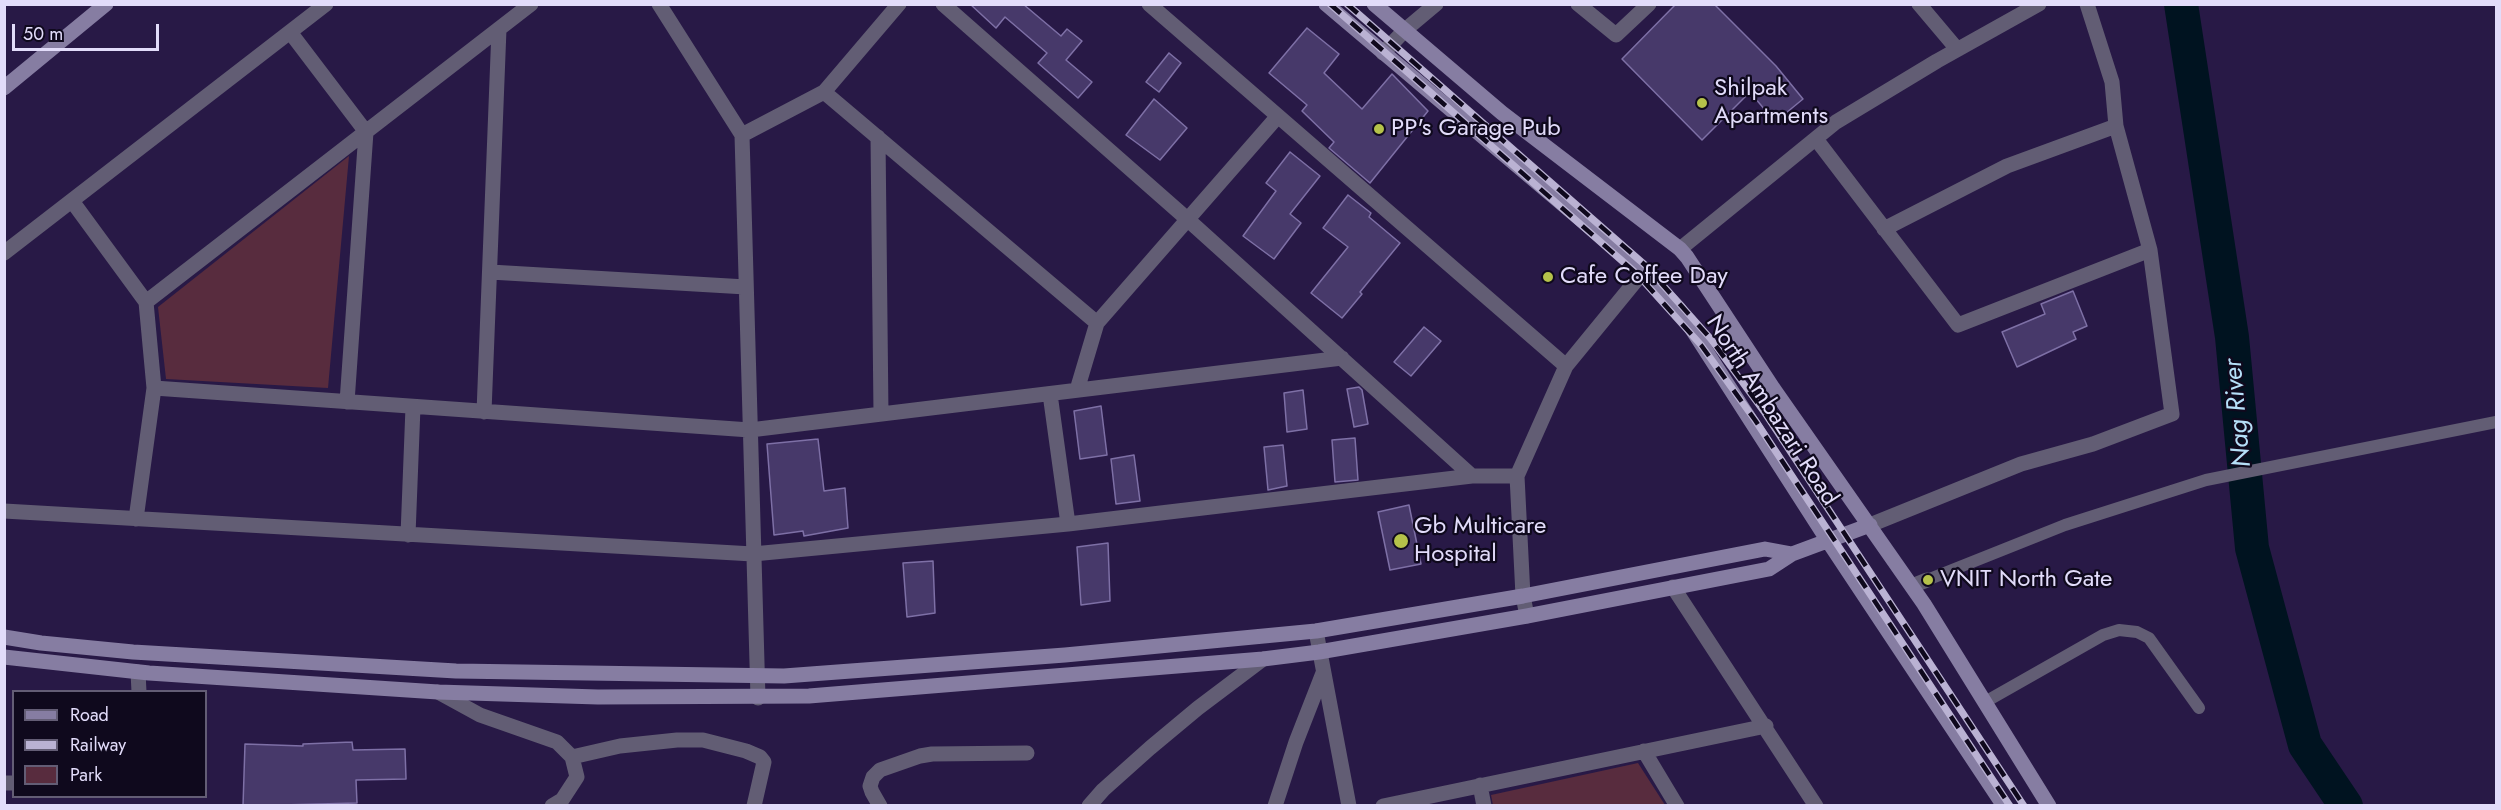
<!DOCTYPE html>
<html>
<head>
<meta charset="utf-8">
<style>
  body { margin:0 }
  #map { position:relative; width:2501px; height:810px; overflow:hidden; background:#281946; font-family:Jost,sans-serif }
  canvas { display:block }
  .frame { position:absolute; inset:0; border:6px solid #e2dcfa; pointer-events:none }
  .legend { position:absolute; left:12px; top:690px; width:195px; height:108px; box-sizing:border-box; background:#0f091d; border:2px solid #635d75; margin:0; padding:8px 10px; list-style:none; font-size:18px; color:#e2dcfa }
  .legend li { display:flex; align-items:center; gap:12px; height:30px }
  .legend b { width:30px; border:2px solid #635d75 }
  .scale { position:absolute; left:12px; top:24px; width:147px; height:27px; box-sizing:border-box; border:3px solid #e2dcfa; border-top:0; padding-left:8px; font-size:18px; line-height:21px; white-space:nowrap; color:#e2dcfa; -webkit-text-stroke:4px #0f091d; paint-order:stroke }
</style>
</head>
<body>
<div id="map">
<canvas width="2501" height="810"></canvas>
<div class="frame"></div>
<ul class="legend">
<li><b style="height:8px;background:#867da2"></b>Road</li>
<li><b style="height:8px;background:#bab2d3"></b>Railway</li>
<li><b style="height:16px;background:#582c3e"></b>Park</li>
</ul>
<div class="scale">50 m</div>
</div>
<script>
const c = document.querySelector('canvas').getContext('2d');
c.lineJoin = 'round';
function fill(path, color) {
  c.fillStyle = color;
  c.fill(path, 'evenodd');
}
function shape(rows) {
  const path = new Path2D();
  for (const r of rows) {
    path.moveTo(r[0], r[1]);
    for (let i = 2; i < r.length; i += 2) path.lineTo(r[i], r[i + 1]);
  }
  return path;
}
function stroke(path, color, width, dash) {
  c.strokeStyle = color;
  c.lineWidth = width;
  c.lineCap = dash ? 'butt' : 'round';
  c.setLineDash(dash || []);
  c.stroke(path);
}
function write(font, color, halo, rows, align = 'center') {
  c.font = font + ' Jost,sans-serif';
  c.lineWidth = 4.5;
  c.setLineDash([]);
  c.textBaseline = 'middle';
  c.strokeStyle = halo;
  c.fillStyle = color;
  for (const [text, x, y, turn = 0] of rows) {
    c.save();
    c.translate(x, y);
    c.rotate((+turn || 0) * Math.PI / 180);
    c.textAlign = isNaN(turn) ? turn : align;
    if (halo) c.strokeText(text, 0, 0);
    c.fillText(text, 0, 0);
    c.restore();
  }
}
fill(shape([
  [349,156,328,388,166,379,158,307],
  [1638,763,1665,805,1493,805,1491,795]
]), '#582c3e');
stroke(shape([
  [2181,4,2232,337,2252,548,2305,745,2346,806]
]), '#001320', 34);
const building = shape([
  [970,4,1023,4,1061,36,1067,29,1082,41,1066,60,1092,82,1078,98,1038,63,1047,53,1005,17,996,28,970,4],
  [1676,4,1714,4,1776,66,1803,99,1775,122,1750,92,1702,140,1622,59,1676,4],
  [1307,28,1339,54,1324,73,1362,109,1392,74,1428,111,1370,183,1329,148,1334,142,1302,111,1307,105,1269,73,1307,28],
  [1169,53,1181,63,1159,92,1146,82,1169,53],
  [1154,99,1187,128,1160,160,1126,135,1154,99],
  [1290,152,1320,176,1290,214,1301,223,1274,259,1243,236,1276,191,1266,183,1290,152],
  [1348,195,1371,213,1369,217,1400,243,1360,292,1362,294,1342,318,1311,293,1348,247,1323,228,1348,195],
  [2073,291,2087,326,2073,332,2076,339,2017,367,2002,332,2045,314,2041,304,2073,291],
  [1424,327,1441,341,1411,376,1394,362,1424,327],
  [1359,387,1362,390,1368,424,1354,427,1347,389,1359,387],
  [1303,390,1307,429,1287,432,1284,393,1303,390],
  [1101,406,1107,455,1080,459,1074,411,1101,406],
  [1355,438,1358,480,1335,482,1332,440,1355,438],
  [818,439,824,491,845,488,848,528,804,536,803,531,774,535,767,444,818,439],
  [1283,445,1287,486,1268,490,1264,447,1283,445],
  [1134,455,1140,501,1116,504,1111,459,1134,455],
  [1409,505,1421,564,1390,570,1378,512,1409,505],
  [1108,543,1110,601,1081,605,1077,547,1108,543],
  [933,561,935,613,907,617,903,563,933,561],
  [352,742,353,750,405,749,406,779,356,780,357,803,243,806,245,744,303,746,303,744,352,742]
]);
fill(building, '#47396a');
stroke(building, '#7e70a6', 1.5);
stroke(shape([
  [1927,580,2065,525,2206,480,2496,422],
  [1985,702,2103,635,2119,630,2137,632,2149,638,2199,708]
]), '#625d74', 12);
stroke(shape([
  [659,4,742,135,758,698],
  [943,4,1186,218,1472,476,1517,476],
  [1149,4,1566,366],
  [1578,4,1616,35,1649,4],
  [1919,4,1957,49],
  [290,32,366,132,347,402],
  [1383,53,1405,30,1436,4],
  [824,92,1097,323],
  [742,135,824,92,899,4],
  [878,137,881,414],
  [1816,139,1958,325,2150,250,2116,126,2112,82,2087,4],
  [72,201,146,302,154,388,136,519],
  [1884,229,2007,166,2116,126],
  [1680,249,1836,122,1937,61,2039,4],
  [4,253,326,4],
  [490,272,746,287],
  [146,302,531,4],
  [154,388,750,430,1342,358],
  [1077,390,1097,323,1278,116],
  [1050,394,1068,524],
  [484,412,499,29],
  [4,511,753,554,1068,524,1472,476],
  [1870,525,2021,464,2093,444,2172,414,2150,250],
  [408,535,413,407],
  [1912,586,1927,580],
  [1673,587,1816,806],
  [1527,616,1523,596,1517,476,1566,366,1643,272],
  [1316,631,1349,806],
  [138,672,139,692],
  [438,692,480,715,557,742,572,757,577,777,562,800,552,806],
  [1644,751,1677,806],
  [572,757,620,746,677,740,703,740,746,751,760,757,764,762,754,806],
  [4,783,14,783],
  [1480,785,1484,806],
  [880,806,872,792,870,786,873,777,880,770,920,756,932,754,1027,753],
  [1089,806,1103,790,1150,748,1198,708,1263,659],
  [1275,806,1296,742,1323,673],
  [1383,806,1766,726]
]), '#625d74', 15);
stroke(shape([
  [1326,4,1643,272,1679,309,1828,541,2004,806],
  [1374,4,1502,113,1680,249,1687,257,1773,388,1924,604,2049,806],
  [4,88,106,4],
  [4,637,41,643,133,652,456,671,784,676,1065,655,1316,631,1523,596,1765,549,1792,554],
  [4,657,149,673,438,692,598,697,809,696,1263,659,1319,652,1527,616,1769,569,1792,554,1870,525]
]), '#867da2', 15);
const rail = shape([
  [1330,4,1637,274,1701,345,1755,420,2010,806],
  [1347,4,1645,265,1710,338,1765,413,2024,806]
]);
stroke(rail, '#bab2d3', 7);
stroke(rail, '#0f091d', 4.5, [14]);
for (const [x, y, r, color] of [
  [1702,103,6,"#b5c24a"],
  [1379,129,6,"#b5c24a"],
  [1548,277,6,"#b5c24a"],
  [1401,541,8,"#b5c24a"],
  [1928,580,6,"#b5c24a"]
]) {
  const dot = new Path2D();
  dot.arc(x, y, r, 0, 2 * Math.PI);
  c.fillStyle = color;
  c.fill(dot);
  stroke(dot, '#0f091d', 2);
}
write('24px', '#e2dcfa', '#0f091d', [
  ["Shilpak",1714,89],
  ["Apartments",1714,117],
  ["PP's Garage Pub",1391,129],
  ["Cafe Coffee Day",1560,277],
  ["Gb Multicare",1414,527],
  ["Hospital",1414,555],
  ["VNIT North Gate",1940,580]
], 'left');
write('24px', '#e2dcfa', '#0f091d', [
  ["North Ambazari Road",1771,411,57]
]);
write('italic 26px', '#b5dff8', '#0f091d', [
  ["Nag River",2239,413,-95]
]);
</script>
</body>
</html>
